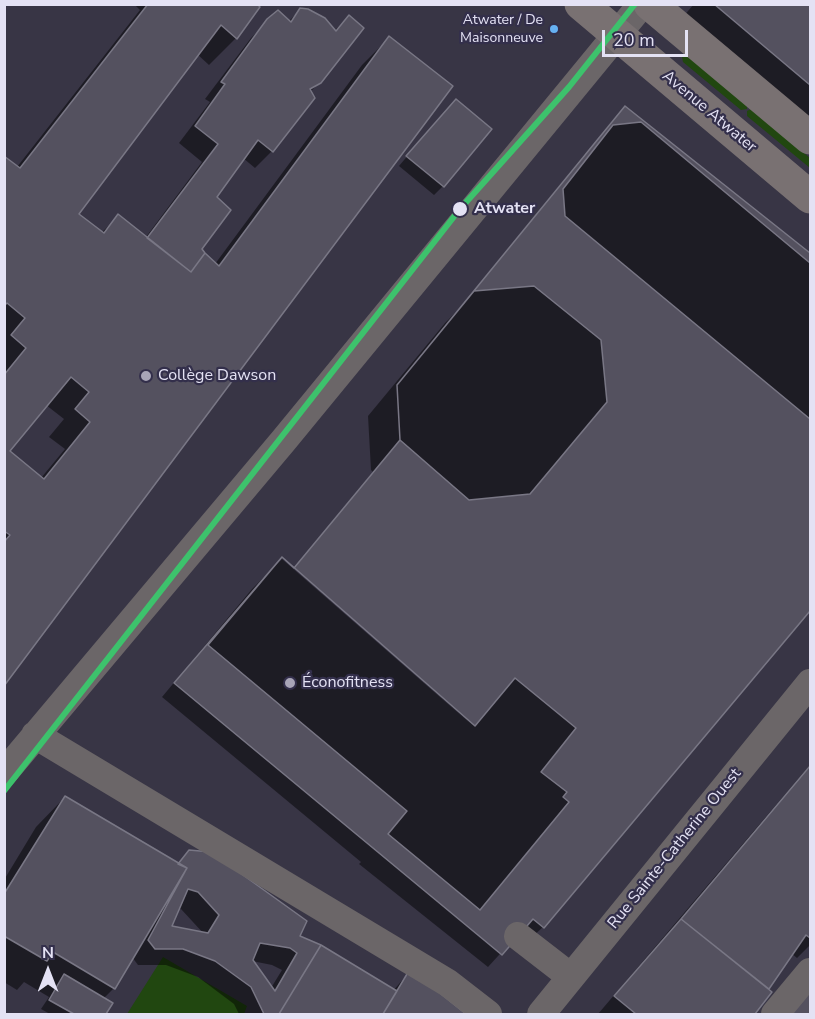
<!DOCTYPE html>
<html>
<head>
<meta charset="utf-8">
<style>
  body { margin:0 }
  #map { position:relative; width:815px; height:1019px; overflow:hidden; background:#383545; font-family:"Nunito Sans",sans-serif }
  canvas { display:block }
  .frame { position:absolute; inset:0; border:6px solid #e4e2f4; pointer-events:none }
  .north { position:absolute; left:18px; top:941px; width:60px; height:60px; -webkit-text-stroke:4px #332f4b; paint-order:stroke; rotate:0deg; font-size:16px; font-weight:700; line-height:24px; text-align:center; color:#e4e2f4 }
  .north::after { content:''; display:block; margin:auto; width:21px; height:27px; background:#e4e2f4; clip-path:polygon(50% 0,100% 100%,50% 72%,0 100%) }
  .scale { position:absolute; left:602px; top:30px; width:86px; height:27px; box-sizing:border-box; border:3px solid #e4e2f4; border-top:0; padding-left:8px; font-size:18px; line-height:21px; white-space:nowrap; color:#e4e2f4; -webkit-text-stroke:4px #332f4b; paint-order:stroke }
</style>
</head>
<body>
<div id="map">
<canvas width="815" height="1019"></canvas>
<div class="frame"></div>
<div class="north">N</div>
<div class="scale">20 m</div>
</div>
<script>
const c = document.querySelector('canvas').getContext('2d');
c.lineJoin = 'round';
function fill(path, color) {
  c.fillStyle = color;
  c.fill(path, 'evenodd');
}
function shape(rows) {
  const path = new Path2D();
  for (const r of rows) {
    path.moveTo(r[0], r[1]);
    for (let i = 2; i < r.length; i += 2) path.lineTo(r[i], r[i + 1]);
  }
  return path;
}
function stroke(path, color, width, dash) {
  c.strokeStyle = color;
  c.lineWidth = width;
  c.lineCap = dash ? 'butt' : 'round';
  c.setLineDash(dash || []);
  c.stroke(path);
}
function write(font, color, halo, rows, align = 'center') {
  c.font = font + ' "Nunito Sans",sans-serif';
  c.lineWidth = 4.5;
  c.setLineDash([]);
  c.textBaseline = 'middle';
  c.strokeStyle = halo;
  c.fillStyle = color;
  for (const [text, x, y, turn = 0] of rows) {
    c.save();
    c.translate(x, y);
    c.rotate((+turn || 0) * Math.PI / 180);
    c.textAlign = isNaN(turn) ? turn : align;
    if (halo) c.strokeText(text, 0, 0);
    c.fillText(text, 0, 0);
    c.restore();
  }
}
fill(shape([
  [686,55,747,105,747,109,741,110,683,62,682,57],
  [751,109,810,158,810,168,747,116,747,111],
  [163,957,247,1006,244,1014,127,1014]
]), '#214710');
fill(shape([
  [134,4,255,4,258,7,236,38,209,65,197,54,77,214,101,233,119,216,146,237,202,162,179,143,210,102,205,99,251,38,268,21,288,22,301,9,334,31,349,17,320,82,310,92,272,151,255,168,243,158,215,197,200,249,215,264,362,65,389,38,4,683,4,158,17,167,140,10],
  [46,405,64,419,49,437,65,449,41,478,8,451],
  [694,4,810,4,810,125,682,18],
  [625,108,810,255,810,609,543,927,529,940,520,932,488,967,359,864,361,862,162,697,252,589,282,559,472,725,295,567,373,472,371,470,368,416,445,323,464,304,584,155,603,137,599,137,612,121],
  [447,109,443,186,434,195,399,166],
  [810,765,810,945,797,958,791,953,767,989,770,992,754,1014,598,1014],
  [65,797,178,864,190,851,298,937,393,991,410,971,444,992,464,1014,239,1014,234,1004,198,977,166,965,138,965,132,957,114,988,103,999,111,1004,104,1014,50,1014,41,1009,49,997,24,982,17,990,4,982,4,880,36,827],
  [178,908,181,909,204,934,170,927],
  [252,961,272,965,282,970,271,988],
  [810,990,810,1014,790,1014]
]), '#0007');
const building = shape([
  [148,4,257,4,260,7,237,39,221,25,79,214,104,233,118,214,191,272,205,253,219,266,389,36,453,86,4,686,4,542,10,535,4,531,4,375,26,348,11,335,25,318,7,303,4,306,4,156,20,168,148,4],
  [71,377,89,392,75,409,90,422,44,479,10,451,71,377],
  [714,4,810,4,810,85,714,4],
  [300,8,308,9,325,18,336,31,349,15,364,28,321,83,310,89,315,98,273,152,258,140,217,197,231,210,202,249,205,253,191,272,147,238,218,144,195,126,225,84,221,82,267,19,278,10,291,22,300,8],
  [456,99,492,129,444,187,406,156,456,99],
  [625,106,810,253,810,611,544,928,533,919,502,955,174,683,282,557,294,568,400,440,397,385,625,106],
  [641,122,810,263,810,419,565,216,563,189,613,125,641,122],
  [534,286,601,340,607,402,530,494,469,500,400,440,397,385,474,291,534,286],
  [282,557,475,726,515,678,576,728,541,772,567,792,563,797,569,802,480,910,388,834,407,811,208,645,282,557],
  [810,766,810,938,806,935,769,989,681,919,810,766],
  [65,796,187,868,115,989,53,952,47,961,4,936,4,894,65,796],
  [189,850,211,852,307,921,300,936,321,945,279,1014,264,1014,251,987,215,961,183,949,155,949,148,940,187,868,178,864,189,850],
  [188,889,198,892,219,915,208,933,172,926,188,889],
  [260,943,290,948,297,953,275,991,253,960,260,943],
  [681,919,772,992,755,1014,636,1014,614,996,681,919],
  [321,945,397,991,383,1014,279,1014,321,945],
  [410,969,466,1014,383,1014,410,969],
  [64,974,113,1003,106,1014,74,1014,49,1000,64,974],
  [810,991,810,1014,791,1014,810,991]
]);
fill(building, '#54515f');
stroke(building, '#797785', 1.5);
stroke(shape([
  [35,735,448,983,488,1014],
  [4,773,284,440,642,4],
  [518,936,571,977],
  [541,1014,810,683],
  [775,1014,810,972]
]), '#6b6668', 28);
stroke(shape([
  [581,4,810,197],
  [650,4,810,138]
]), '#797172', 33);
stroke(shape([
  [4,791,460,209,569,87,635,4]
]), '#3dc26c', 6);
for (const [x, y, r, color] of [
  [554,29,5,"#66b1f2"],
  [460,209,8,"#e4e2f4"],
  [146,376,6,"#a8a5b7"],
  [290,683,6,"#a8a5b7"]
]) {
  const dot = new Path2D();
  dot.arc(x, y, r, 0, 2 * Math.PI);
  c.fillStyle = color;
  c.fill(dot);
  stroke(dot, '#332f4b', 2);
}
write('14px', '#e4e2f4', '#332f4b', [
  ["Atwater / De",543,21],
  ["Maisonneuve",543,39]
], 'right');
write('16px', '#e4e2f4', '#332f4b', [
  ["Avenue Atwater",709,112,40],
  ["Rue Sainte-Catherine Ouest",675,849,-51]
]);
write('bold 16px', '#e4e2f4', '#332f4b', [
  ["Atwater",474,209]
], 'left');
write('16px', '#e4e2f4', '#332f4b', [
  ["Collège Dawson",158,376],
  ["Éconofitness",302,683]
], 'left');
</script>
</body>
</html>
